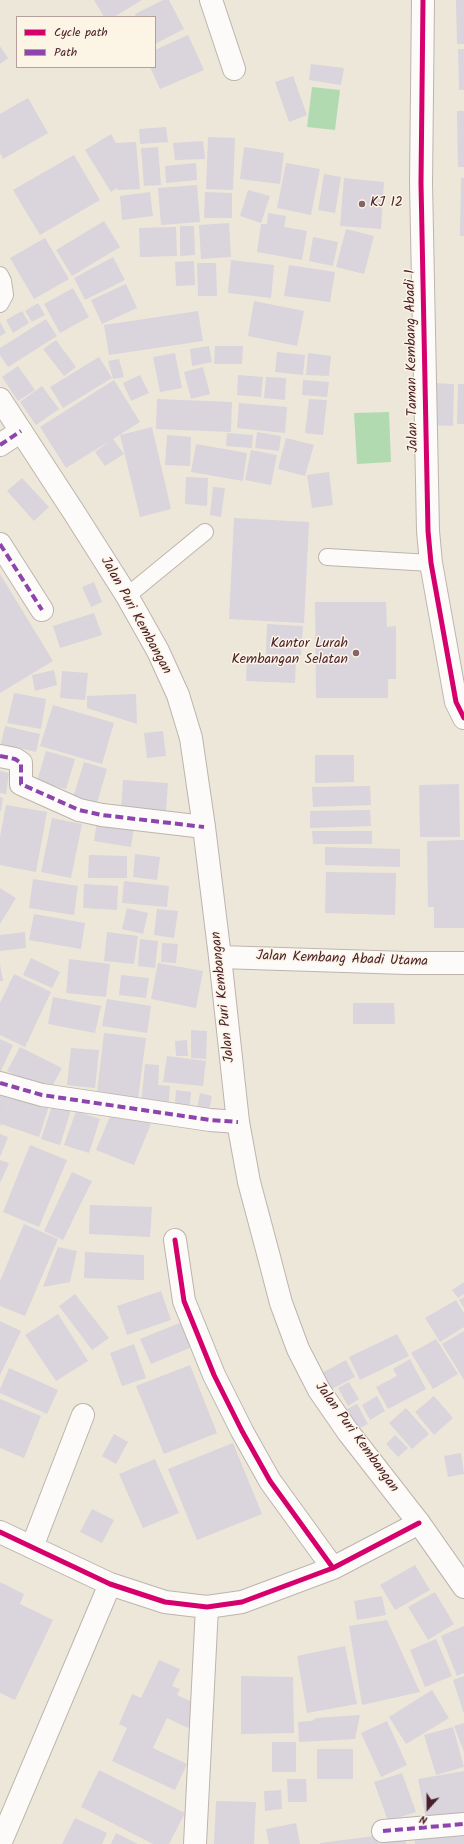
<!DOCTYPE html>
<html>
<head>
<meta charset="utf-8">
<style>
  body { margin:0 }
  #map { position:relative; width:464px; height:1844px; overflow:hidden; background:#ede7da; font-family:Kalam,sans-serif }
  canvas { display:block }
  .legend { position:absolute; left:16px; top:16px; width:140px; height:52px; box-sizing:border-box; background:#fcf5e5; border:1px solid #b59f9b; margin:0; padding:5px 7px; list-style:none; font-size:12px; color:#4a1f2b }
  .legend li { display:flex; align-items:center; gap:8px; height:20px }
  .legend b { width:20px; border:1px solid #b59f9b }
  .north { position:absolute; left:408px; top:1788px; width:40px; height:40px; -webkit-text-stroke:3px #fcf5e5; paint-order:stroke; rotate:201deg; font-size:11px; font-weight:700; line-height:16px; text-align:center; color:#4a1f2b }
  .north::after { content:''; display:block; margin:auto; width:14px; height:18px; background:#4a1f2b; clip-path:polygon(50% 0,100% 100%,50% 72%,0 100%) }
</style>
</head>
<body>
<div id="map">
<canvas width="464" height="1844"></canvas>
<ul class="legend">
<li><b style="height:5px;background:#d6006c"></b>Cycle path</li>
<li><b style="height:5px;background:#8e44ad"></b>Path</li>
</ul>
<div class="north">N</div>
</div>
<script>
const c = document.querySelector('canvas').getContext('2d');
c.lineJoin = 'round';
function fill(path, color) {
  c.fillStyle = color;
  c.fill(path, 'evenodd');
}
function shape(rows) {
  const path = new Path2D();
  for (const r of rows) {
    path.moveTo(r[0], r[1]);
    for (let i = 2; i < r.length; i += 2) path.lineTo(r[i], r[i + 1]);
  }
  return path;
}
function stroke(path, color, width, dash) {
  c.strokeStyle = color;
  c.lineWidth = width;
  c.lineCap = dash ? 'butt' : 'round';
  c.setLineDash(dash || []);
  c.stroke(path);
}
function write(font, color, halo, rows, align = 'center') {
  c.font = font + ' Kalam,sans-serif';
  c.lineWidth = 3;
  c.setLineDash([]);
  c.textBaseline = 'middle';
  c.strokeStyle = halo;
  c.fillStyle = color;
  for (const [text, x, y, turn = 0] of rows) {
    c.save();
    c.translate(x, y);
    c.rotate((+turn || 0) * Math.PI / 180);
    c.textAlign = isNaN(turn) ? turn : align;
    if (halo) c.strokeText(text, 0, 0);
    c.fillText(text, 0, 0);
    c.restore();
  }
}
fill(shape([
  [312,87,340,90,335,130,307,127],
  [389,412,391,462,357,464,354,413]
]), '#b2dab1');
fill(shape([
  [94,0,142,0,114,17,104,17],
  [163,0,169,0,184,29,155,44,155,17,136,17,135,14],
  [456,0,464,0,464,44,457,44],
  [188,35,204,70,160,89,150,67,155,67,155,50],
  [0,46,8,58,0,64],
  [458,49,464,49,464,90,459,90],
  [311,64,344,68,341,85,309,80],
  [293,76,307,115,289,122,275,82],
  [28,98,48,133,3,159,0,153,0,114],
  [457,111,464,111,464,167,458,167],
  [166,127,168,142,140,144,139,129],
  [111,134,116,143,136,142,140,189,118,190,117,188,111,192,85,150],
  [208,137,235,138,233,190,206,189],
  [203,141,205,159,175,160,173,143],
  [158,147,161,185,144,186,141,148],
  [244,147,284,153,280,184,240,179],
  [74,155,100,200,40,235,13,190],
  [196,163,197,180,166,183,165,166],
  [286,163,320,169,311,215,277,208],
  [324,174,341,177,335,213,318,210],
  [344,178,384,182,381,229,340,226],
  [461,178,464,178,464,236,460,236],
  [197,185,200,222,161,225,158,188],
  [248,190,270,196,261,223,240,216],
  [150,192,153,216,122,220,120,196],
  [205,192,232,193,232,218,204,218],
  [268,213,286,216,284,227,307,231,302,260,257,252,261,224,267,224],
  [104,221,120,247,72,276,56,250],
  [229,223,231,257,201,259,199,225],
  [180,226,194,226,195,255,180,256],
  [176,227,177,256,140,257,139,228],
  [346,229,374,236,364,274,336,267],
  [313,237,338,242,333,266,309,261],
  [45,238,69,279,34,299,10,258],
  [113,257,125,280,85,300,74,278],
  [231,260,274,265,271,298,228,293],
  [194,261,195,285,176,286,175,262],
  [197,263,216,263,217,296,198,296],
  [289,265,335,272,330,302,284,296],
  [126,284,137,308,102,324,91,300],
  [73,288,89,317,60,333,44,304],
  [254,301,304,311,297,346,248,336],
  [38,303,45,315,32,322,25,311],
  [22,311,29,323,13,333,6,320],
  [198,311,203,341,109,355,104,325],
  [46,319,57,336,8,367,0,355,0,348],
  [0,322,6,333,0,336],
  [56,340,76,367,64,376,43,349],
  [209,346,212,362,192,366,190,349],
  [215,346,243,346,242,364,214,364],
  [277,352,305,355,303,375,275,372],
  [175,353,182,388,160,392,153,357],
  [308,353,331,356,329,376,306,375],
  [99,357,112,378,63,408,50,387],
  [119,359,124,377,113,379,108,361],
  [18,366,35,390,18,401,2,377],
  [203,367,210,394,191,399,184,372],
  [140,375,149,393,131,401,123,383],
  [238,375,263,377,261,397,237,395],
  [266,377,286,378,285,400,264,398],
  [114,380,140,422,113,439,124,454,105,466,95,452,111,440,66,468,40,427],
  [303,380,329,382,327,397,302,395],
  [431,383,454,384,453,426,431,425],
  [458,384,464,384,464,424,457,424],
  [42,386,59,409,36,425,20,402],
  [157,399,232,402,231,432,156,429],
  [309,399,327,400,323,435,305,433],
  [239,403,287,407,285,433,237,428],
  [152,427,171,509,140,517,120,435],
  [257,432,281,436,279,451,255,448],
  [227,433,253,435,252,448,226,446],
  [167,435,191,437,190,466,165,465],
  [286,438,314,445,305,476,278,469],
  [196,444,247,453,243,481,191,472],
  [251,450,277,455,271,485,245,480],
  [329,472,333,505,312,508,307,475],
  [186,477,208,478,207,506,185,504],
  [22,478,49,507,34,521,7,491],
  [213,487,225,488,221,517,210,515],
  [234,518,309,522,304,623,229,619],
  [0,574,53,661,0,693],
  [94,582,102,602,91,607,82,587],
  [315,602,386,602,387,627,396,626,396,679,388,679,388,698,316,698],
  [94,613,102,635,60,648,53,626],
  [267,624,303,626,301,655,266,654],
  [247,657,296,659,295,683,246,681],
  [54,670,57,685,35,691,32,675],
  [62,671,88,673,85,700,60,698],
  [14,693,46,699,41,729,7,723],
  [136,694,137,724,87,708,87,696],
  [53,705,114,723,102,764,40,746],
  [5,726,40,734,36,752,1,744],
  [163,731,166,756,147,758,144,733],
  [46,751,75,759,66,789,37,781],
  [315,755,354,755,354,782,315,783],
  [84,762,107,769,96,806,73,798],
  [0,771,9,773,6,794,0,793],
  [123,780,168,783,166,812,121,810],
  [459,784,460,837,420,837,419,785],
  [370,786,371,805,313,807,312,787],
  [0,797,3,798,1,811,0,811],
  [6,805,47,812,36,872,0,865,0,837],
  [370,810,371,826,310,828,310,811],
  [52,818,82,824,71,878,41,872],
  [97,822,134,828,131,847,94,841],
  [312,831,372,831,372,844,313,844],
  [464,840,464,928,434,928,434,907,428,907,427,841],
  [325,847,400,849,400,867,325,865],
  [135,854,160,857,157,880,133,877],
  [89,855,127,856,127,878,88,878],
  [326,872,396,873,395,915,325,913],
  [33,879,78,886,74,915,29,908],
  [124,881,169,886,167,907,122,903],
  [84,884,118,886,117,910,83,908],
  [0,888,16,898,0,924],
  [127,908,148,913,143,934,122,929],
  [157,909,178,911,174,938,154,935],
  [34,914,85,923,81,949,29,940],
  [25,932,26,948,0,951,0,935],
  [107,932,138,936,134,964,104,961],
  [140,939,158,941,155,968,138,966],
  [162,943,178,944,176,963,161,962],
  [31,958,60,972,52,988,23,975],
  [69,959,110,964,106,997,66,993],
  [158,963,203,971,196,1008,151,999],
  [0,964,3,981,0,981],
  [14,974,51,992,25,1047,0,1035,0,1003],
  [121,975,149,978,146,998,119,995],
  [53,997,101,1006,95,1033,48,1024],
  [107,999,151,1006,147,1033,102,1026],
  [353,1003,394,1003,395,1024,353,1024],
  [191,1030,207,1031,206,1059,191,1058],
  [104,1033,146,1038,137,1106,96,1101],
  [0,1039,13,1045,0,1073],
  [187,1040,188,1056,176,1056,175,1041],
  [20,1047,62,1068,49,1092,7,1071],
  [71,1048,99,1050,95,1088,67,1085],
  [167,1056,206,1061,203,1086,163,1082],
  [145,1064,159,1065,158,1085,170,1086,168,1112,141,1104],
  [0,1086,13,1090,3,1119,12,1094,49,1106,39,1137,1,1124,0,1127],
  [176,1090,191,1092,189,1114,174,1113],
  [200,1093,212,1096,208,1116,196,1113],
  [53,1103,71,1110,60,1145,41,1139],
  [113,1109,151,1124,134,1165,96,1150],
  [76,1111,100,1119,89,1153,64,1145],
  [0,1134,8,1137,0,1157],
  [30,1145,67,1160,39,1227,3,1212],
  [0,1160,9,1163,0,1183],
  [72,1172,92,1181,63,1240,44,1231],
  [90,1205,152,1207,150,1237,89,1234],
  [24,1224,58,1239,25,1316,0,1306,0,1281],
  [58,1247,77,1251,70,1282,43,1287],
  [85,1252,144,1255,144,1280,84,1278],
  [464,1282,464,1294,458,1298,452,1290],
  [161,1291,171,1320,127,1335,117,1306],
  [75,1294,109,1338,92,1350,59,1306],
  [464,1297,464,1308,459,1300],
  [456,1300,464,1313,464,1327,440,1342,425,1318],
  [58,1314,88,1361,56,1381,25,1335],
  [0,1321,21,1331,0,1375],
  [182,1322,192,1347,151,1364,140,1339],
  [464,1331,464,1380,442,1344],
  [397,1334,409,1356,360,1380,349,1357],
  [436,1339,458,1374,433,1389,411,1353],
  [134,1344,146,1378,122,1386,110,1353],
  [410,1359,426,1389,388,1409,376,1387,397,1376,393,1369],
  [346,1360,355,1377,326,1392,316,1376],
  [190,1365,217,1433,164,1454,136,1386],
  [9,1368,58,1390,47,1414,0,1393,0,1389],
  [349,1382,359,1399,348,1406,338,1388],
  [377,1396,385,1411,370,1420,362,1405],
  [434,1396,453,1418,434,1435,415,1412],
  [0,1399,41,1416,24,1458,0,1448],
  [357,1404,368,1424,353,1431,343,1411],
  [406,1408,429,1434,412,1449,389,1423],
  [114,1434,128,1442,116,1464,102,1456],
  [395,1435,408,1448,398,1457,386,1444],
  [233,1443,262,1514,197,1540,168,1469],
  [461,1453,464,1474,448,1477,444,1456],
  [155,1459,179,1513,143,1528,119,1474],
  [92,1509,114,1520,102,1543,80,1532],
  [415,1565,430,1590,395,1610,380,1585],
  [0,1582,24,1594,20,1604,53,1620,15,1700,0,1693],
  [435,1592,454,1624,428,1640,408,1607],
  [382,1596,386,1615,357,1620,354,1601],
  [387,1620,420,1692,362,1705,349,1626],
  [464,1626,464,1673,457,1676,441,1636],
  [436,1639,452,1676,425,1687,410,1650],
  [345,1646,357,1704,307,1713,297,1656],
  [159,1660,180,1669,172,1686,180,1689,177,1695,199,1705,188,1728,167,1718,153,1748,187,1764,175,1790,112,1761,127,1728,119,1724,132,1694,141,1698],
  [241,1676,293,1677,294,1733,241,1734],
  [464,1676,464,1714,453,1680],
  [432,1690,449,1718,406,1744,389,1717],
  [360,1715,355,1739,299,1742,298,1722,312,1721,316,1718],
  [387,1721,407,1765,381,1777,361,1733],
  [464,1723,464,1752,454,1726],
  [453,1727,464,1767,436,1775,424,1735],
  [272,1742,296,1742,296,1772,272,1772],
  [317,1749,353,1749,353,1779,317,1779],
  [99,1770,185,1813,169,1844,153,1844,81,1807],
  [464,1771,464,1817,427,1824,418,1779],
  [402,1773,416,1812,388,1821,374,1782],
  [287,1779,306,1779,307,1802,288,1802],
  [281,1790,282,1809,265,1811,264,1791],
  [216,1801,256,1802,254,1844,214,1844],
  [75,1818,107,1833,102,1844,62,1844],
  [296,1823,300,1844,269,1844,266,1829],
  [464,1829,464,1844,415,1844,414,1833],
  [405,1832,406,1844,320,1844,320,1843],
  [116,1833,138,1844,111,1844]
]), '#dad4dc');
const service = shape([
  [0,275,3,281,5,295,0,304],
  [327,557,431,563],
  [127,596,205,532]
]);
const minor = shape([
  [211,0,234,69],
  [423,0,421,183,428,531,431,563,456,702,464,718],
  [0,445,21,431],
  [0,544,42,610],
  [0,756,15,759,21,763,21,784,79,810,102,815,204,827],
  [220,957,406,963,464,963],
  [0,1083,42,1095,210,1120,238,1122],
  [175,1240,184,1301,214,1375,242,1431,270,1481,333,1568],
  [0,1532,110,1584,165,1602,207,1607,242,1602,333,1568,419,1523],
  [32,1547,83,1415],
  [383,1831,464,1824],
  [0,1844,110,1584],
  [195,1844,207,1607]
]);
const secondary = shape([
  [0,399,75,514,127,596,158,651,178,695,191,738,204,827,220,957,238,1122,249,1182,269,1257,281,1303,298,1349,319,1390,348,1432,419,1523,464,1587]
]);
stroke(service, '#bdb4ad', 18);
stroke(minor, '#bdb4ad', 24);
stroke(secondary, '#bdb4ad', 24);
stroke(service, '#fcfbf9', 16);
stroke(minor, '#fcfbf9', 22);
stroke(secondary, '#fcfbf9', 22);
stroke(shape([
  [0,445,21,431],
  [0,544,42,610],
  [0,756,15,759,21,763,21,784,79,810,102,815,204,827],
  [0,1083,42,1095,210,1120,238,1122],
  [383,1831,464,1824]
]), '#8e44ad', 4, [8, 4]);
stroke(shape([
  [423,0,421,183,428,531,431,563,456,702,464,718],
  [175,1240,184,1301,214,1375,242,1431,270,1481,333,1568],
  [0,1532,110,1584,165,1602,207,1607,242,1602,333,1568,419,1523]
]), '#d6006c', 5);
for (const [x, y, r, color] of [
  [362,204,4,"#836568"],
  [356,653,4,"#836568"]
]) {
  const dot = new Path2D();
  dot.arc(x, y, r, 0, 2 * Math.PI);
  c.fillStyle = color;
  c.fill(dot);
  stroke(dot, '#fcf5e5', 1.5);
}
write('14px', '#4a1f2b', '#fcf5e5', [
  ["KJ 12",370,204],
  ["Kantor Lurah",348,645,"right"],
  ["Kembangan Selatan",348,661,"right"]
], 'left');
write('14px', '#4a1f2b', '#fcf5e5', [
  ["Jalan Taman Kembang Abadi 1",413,361,-91],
  ["Jalan Puri Kembangan",135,616,61],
  ["Jalan Kembang Abadi Utama",342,960,2],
  ["Jalan Puri Kembangan",224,997,-96],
  ["Jalan Puri Kembangan",356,1438,54]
]);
</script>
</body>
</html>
